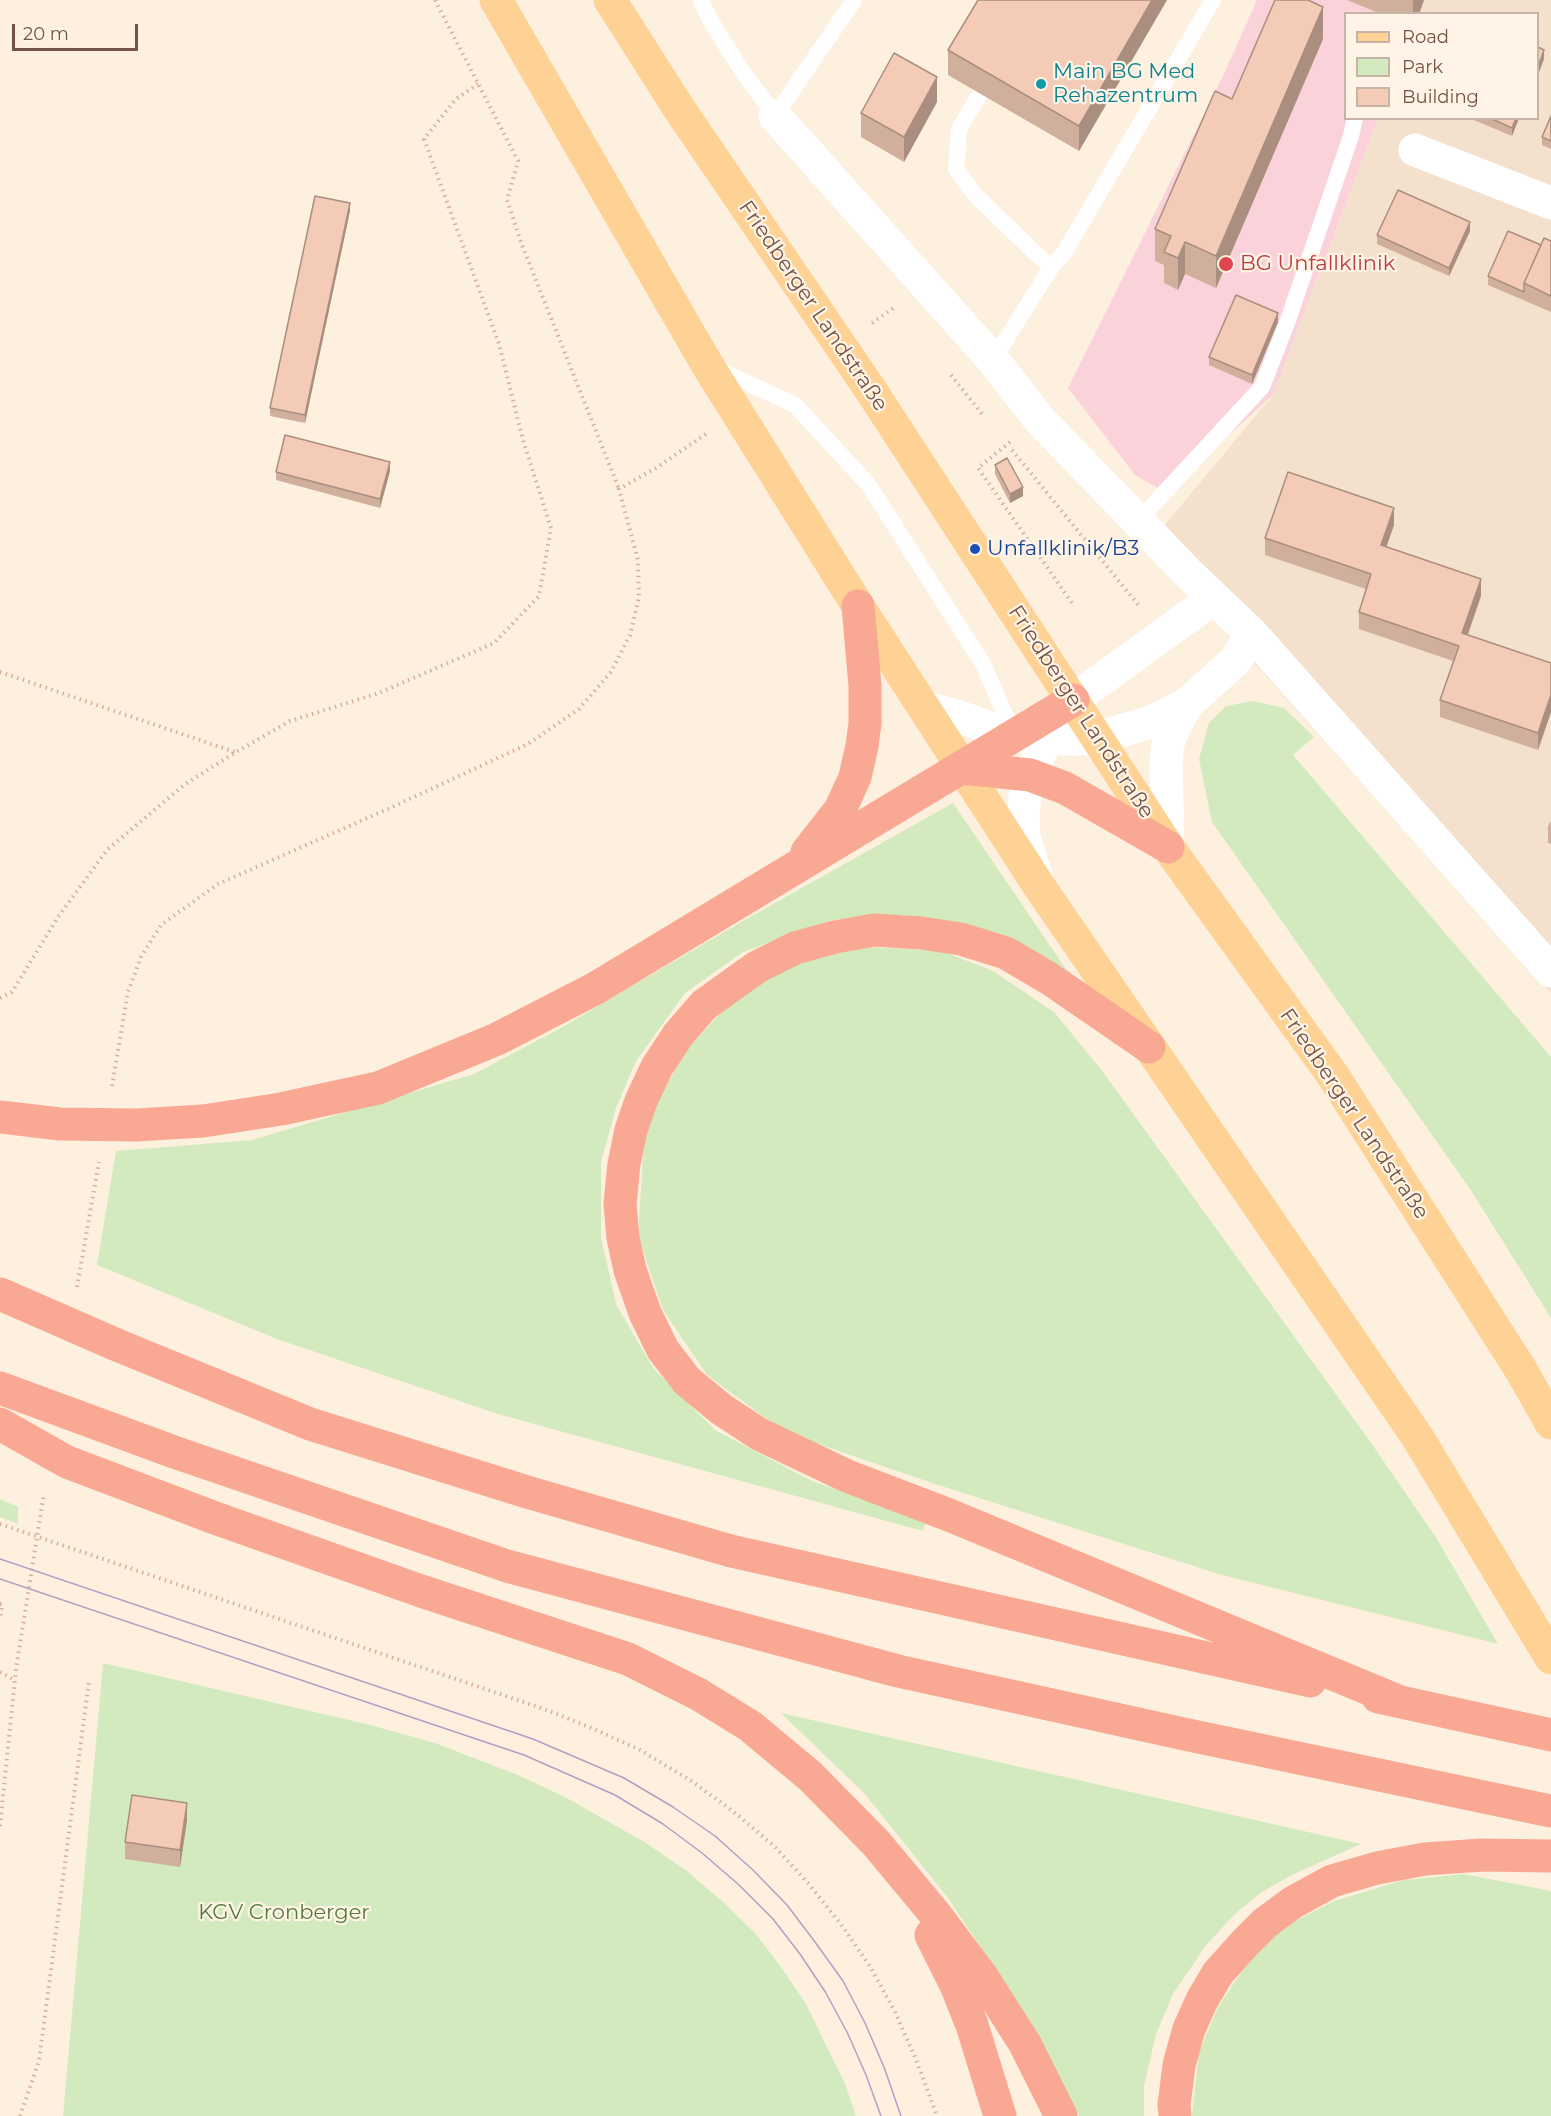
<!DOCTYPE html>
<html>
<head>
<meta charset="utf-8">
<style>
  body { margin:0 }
  #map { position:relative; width:1551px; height:2116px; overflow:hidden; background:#fdf0df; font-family:Montserrat,sans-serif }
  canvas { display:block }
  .legend { position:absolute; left:1344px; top:12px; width:195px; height:108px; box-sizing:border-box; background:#fff4e6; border:2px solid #c7b4a6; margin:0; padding:8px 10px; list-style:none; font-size:18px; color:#745446 }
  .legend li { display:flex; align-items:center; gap:12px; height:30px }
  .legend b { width:30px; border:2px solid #c7b4a6 }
  .scale { position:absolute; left:12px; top:24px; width:126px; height:27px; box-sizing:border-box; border:3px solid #745446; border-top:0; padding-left:8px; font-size:18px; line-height:21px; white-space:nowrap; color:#745446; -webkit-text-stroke:4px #fff4e6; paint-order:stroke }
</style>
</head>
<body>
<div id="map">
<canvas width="1551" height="2116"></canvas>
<ul class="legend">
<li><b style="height:8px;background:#fed295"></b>Road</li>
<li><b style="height:16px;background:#d2eabe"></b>Park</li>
<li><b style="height:16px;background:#f3cbb6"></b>Building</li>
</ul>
<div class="scale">20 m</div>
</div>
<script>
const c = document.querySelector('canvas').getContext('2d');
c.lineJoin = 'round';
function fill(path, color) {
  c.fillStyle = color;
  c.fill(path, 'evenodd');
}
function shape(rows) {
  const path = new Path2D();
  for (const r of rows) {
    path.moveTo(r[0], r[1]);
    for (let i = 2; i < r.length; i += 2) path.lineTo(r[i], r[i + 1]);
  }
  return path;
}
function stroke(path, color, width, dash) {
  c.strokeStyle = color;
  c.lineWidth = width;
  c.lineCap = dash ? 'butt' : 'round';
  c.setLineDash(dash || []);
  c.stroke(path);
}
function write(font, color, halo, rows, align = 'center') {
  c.font = font + ' Montserrat,sans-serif';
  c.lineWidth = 4.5;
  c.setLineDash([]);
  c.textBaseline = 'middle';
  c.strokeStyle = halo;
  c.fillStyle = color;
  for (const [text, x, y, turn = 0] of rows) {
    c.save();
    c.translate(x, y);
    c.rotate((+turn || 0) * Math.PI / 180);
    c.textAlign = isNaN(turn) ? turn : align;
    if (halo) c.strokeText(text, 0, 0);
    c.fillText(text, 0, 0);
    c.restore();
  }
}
fill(shape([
  [1424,0,1551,0,1551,993,1148,545,1273,395,1378,119,1538,118,1538,14,1419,13]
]), '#f4e1cd');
fill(shape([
  [1257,0,1424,0,1419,13,1346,14,1346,118,1378,119,1273,395,1165,492,1135,475,1068,388,1223,76]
]), '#fbd2d9');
fill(shape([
  [1253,701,1284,708,1314,737,1293,755,1551,1057,1551,1318,1470,1189,1212,822,1199,759,1209,723,1226,706],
  [953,803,1076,984,990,934,904,915,833,920,743,952,685,993,636,1061,616,1108,601,1162,601,1237,616,1304,653,1368,715,1430,812,1481,926,1521,923,1531,498,1414,277,1339,97,1265,116,1151,252,1140,474,1074,559,1029,741,922],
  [866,947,942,951,993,971,1054,1012,1103,1072,1369,1440,1437,1539,1498,1644,1222,1575,935,1484,786,1433,707,1375,663,1310,638,1236,644,1141,658,1100,686,1051,736,996,788,964],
  [0,1499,18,1507,18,1524,0,1517],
  [103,1663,366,1724,435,1743,518,1775,565,1797,646,1843,687,1871,723,1902,756,1934,781,1967,806,2004,845,2084,856,2116,63,2116],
  [781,1713,1069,1778,1361,1844,1296,1873,1260,1893,1236,1913,1207,1944,1173,1994,1156,2034,1144,2086,1144,2116,1079,2116,1015,1999,948,1898,865,1794],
  [1464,1874,1551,1891,1551,2116,1192,2116,1199,2052,1218,2007,1244,1968,1283,1927,1334,1901,1404,1880]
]), '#d2eabe');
stroke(shape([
  [435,0,518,161,507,200,522,245,619,489],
  [872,323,895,307],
  [951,375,982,414],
  [1010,442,978,468,1072,603],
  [1012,450,1140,607],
  [0,672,235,752],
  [0,998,12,992,58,917,107,850,184,785,236,752,290,721,379,693,494,643,539,596,551,528,523,440,499,344,424,139,456,99,478,84],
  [112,1086,128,992,141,957,161,925,218,884,390,808,528,744,579,709,611,672,630,635,639,597,638,560,619,489,656,468,706,434],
  [77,1287,99,1162],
  [0,1524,544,1709,594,1729,640,1750,690,1780,734,1812,774,1846,808,1883,843,1927,871,1968,895,2012,915,2057,937,2116],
  [0,1604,2,1604,0,1619],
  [0,1672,14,1680],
  [0,1826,16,1669,44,1493],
  [20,2116,39,2061,89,1681]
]), '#d7af9a', 4, [1.5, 4.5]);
stroke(shape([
  [701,0,710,20,740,68,775,116,854,0],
  [980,94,959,129,956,169,976,196,1051,268],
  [993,360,1051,268,1064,253,1213,0],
  [715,368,795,405,868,484,983,664,1014,735],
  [1137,522,1262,387,1287,323,1351,136,1355,118]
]), '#fff', 16);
stroke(shape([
  [775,116,993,360,1039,419,1189,574,1252,634,1551,971],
  [1415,150,1551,203],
  [924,708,954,715,1014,736,1075,739,1096,738,1151,722,1187,704,1235,661,1252,634],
  [1168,847,1166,761,1168,743,1175,726,1187,704],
  [1036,876,1024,837,1023,814,1025,797,1030,775,1047,738,1060,716,1073,700,1214,598]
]), '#fff', 33);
stroke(shape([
  [496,0,708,366,858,606,1039,886,1418,1438,1551,1658],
  [610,0,678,107,870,389,1168,847,1334,1077,1521,1370,1551,1423]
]), '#fed295', 33);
stroke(shape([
  [962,768,1030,775,1065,788,1168,847],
  [807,852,840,810,855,777,862,746,865,723,865,686,858,606],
  [1149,1047,1050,979,1006,953,961,939,921,933,874,930,835,937,795,948,757,967,704,1005,678,1035,657,1067,641,1101,631,1130,624,1164,620,1204,623,1238,630,1270,645,1313,663,1350,687,1381,721,1409,759,1434,847,1476,949,1515,1398,1701],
  [0,1117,60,1124,136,1125,203,1121,281,1109,378,1088,497,1039,596,988,1073,700],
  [0,1294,117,1345,310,1424,527,1492,731,1551,1310,1681],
  [0,1388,174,1452,507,1566,898,1671,1184,1734,1551,1811],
  [0,1424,67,1462,215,1518,421,1591,628,1659,698,1694,750,1726,810,1776,876,1843,935,1914,983,1978,1025,2044,1061,2116],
  [1378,1697,1551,1735],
  [931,1935,956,1985,972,2025,1000,2116],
  [1175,2116,1174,2105,1179,2065,1189,2029,1202,2000,1218,1973,1246,1942,1265,1923,1292,1903,1332,1881,1377,1868,1425,1859,1482,1855,1551,1856]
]), '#f9a993', 33);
stroke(shape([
  [0,1559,533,1739,624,1778,673,1807,715,1836,753,1870,787,1905,815,1942,843,1981,865,2023,884,2067,901,2116],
  [0,1579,524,1755,615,1795,663,1824,702,1853,738,1884,773,1919,800,1954,826,1993,848,2034,866,2075,881,2116]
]), '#b29fc5', 1.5);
fill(shape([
  [1167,0,1079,151,948,75,948,50],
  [1347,0,1424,0,1419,14,1381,14],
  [1323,39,1216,288,1185,274,1178,290,1164,283,1164,265,1155,261,1155,229,1232,99],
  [937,102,904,162,861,137,861,113],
  [1551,116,1551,149,1542,145,1542,137],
  [1469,118,1519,118,1512,136],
  [350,211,305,423,270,416,270,408],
  [1470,231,1449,276,1377,244,1377,235],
  [1551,241,1551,312,1488,285,1488,276,1541,245],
  [1278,322,1252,384,1209,365,1209,357],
  [995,465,1023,496,1010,503,995,474],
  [390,471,380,508,276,480,276,472],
  [1394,525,1386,547,1481,596,1468,635,1551,663,1551,712,1538,750,1440,717,1440,700,1453,661,1359,629,1359,612,1366,589,1265,555,1265,538],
  [1551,821,1551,844,1548,843,1548,826],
  [187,1820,180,1867,125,1859,125,1842]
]), '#d1af9d');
fill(shape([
  [1152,0,1167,0,1079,151,1079,126],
  [1413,0,1424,0,1419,14,1413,14],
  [1323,7,1323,39,1216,288,1216,256],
  [1544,50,1544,59,1538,75,1538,67],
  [937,77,937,102,904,162,904,137],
  [1516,118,1519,118,1512,136,1512,128],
  [350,203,350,211,305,423,305,415],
  [1470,222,1470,231,1449,276,1449,268],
  [1185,242,1185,274,1178,290,1178,258],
  [1278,313,1278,322,1252,384,1252,375],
  [390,462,390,471,380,508,380,499],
  [1023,487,1023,496,1010,503,1010,494],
  [1394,508,1394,525,1381,562,1381,545],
  [1481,579,1481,596,1462,650,1462,633],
  [1551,695,1551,712,1538,750,1538,733],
  [187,1803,187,1820,180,1867,180,1850]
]), '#aa8e7f');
const building = shape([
  [978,0,1152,0,1079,126,948,50,978,0],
  [1275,0,1308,0,1323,7,1216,256,1185,242,1178,258,1164,252,1171,236,1155,229,1215,91,1232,99,1275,0],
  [1538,47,1544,50,1538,67,1538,47],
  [894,53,937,77,904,137,861,113,894,53],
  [1551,116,1551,141,1542,137,1551,116],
  [1490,118,1516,118,1512,128,1490,118],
  [1398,190,1470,222,1449,268,1377,235,1398,190],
  [315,196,350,203,305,415,270,408,315,196],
  [1508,231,1541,245,1524,283,1524,292,1488,276,1508,231],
  [1544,238,1551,241,1551,296,1524,283,1544,238],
  [1236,295,1278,313,1252,375,1209,357,1236,295],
  [285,435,390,462,380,499,276,472,285,435],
  [1007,458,1023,487,1010,494,995,465,1007,458],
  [1288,472,1394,508,1381,545,1481,579,1462,633,1551,663,1551,695,1538,733,1440,700,1459,646,1359,612,1371,574,1265,538,1288,472],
  [132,1795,187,1803,180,1850,125,1842,132,1795]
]);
fill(building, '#f3cbb6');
stroke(building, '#aa8e7f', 1.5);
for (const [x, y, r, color] of [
  [1041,84,6,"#0f9aa8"],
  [1226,264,8,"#e0444e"],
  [975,549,6,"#1a4fb4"]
]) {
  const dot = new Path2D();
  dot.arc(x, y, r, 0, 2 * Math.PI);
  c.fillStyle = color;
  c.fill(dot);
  stroke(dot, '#fff4e6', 2);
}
write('21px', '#0d838f', '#fff4e6', [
  ["Main BG Med",1053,72],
  ["Rehazentrum",1053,96]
], 'left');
write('21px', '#be3a42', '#fff4e6', [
  ["BG Unfallklinik",1240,264]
], 'left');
write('21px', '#745446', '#fff4e6', [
  ["Friedberger Landstraße",813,306,56],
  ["Friedberger Landstraße",1081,712,57],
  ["Friedberger Landstraße",1354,1114,56]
]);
write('21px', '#164399', '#fff4e6', [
  ["Unfallklinik/B3",987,549]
], 'left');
write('21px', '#537a3e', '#fff4e6', [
  ["KGV Cronberger",284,1913]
]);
</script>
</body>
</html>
